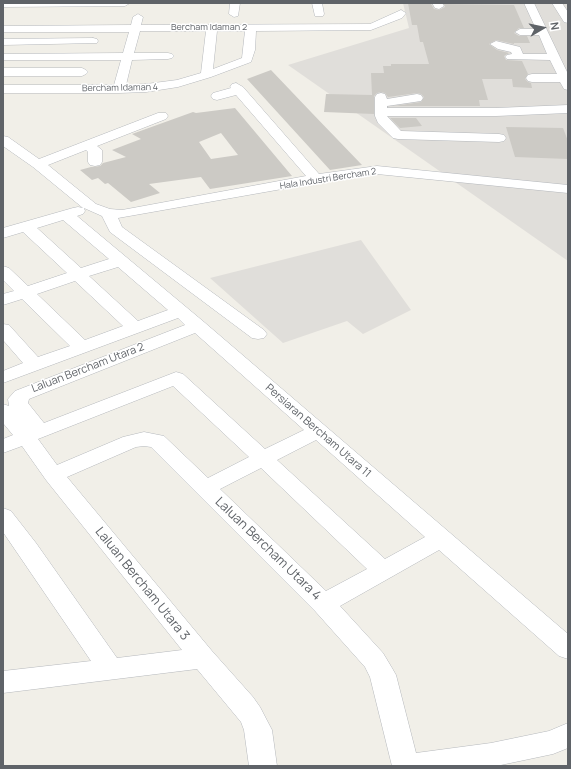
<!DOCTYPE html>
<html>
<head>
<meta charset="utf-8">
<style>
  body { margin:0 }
  #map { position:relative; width:571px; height:769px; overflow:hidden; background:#f1efe8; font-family:Manrope,sans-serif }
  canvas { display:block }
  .frame { position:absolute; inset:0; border:4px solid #5f6368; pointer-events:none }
  .north { position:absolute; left:523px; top:8px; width:40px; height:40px; -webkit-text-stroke:3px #fff; paint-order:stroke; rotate:81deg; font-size:11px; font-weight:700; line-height:16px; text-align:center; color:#5f6368 }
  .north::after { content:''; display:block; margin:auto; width:14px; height:18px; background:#5f6368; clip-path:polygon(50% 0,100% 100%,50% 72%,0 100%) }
</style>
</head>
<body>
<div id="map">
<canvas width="571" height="769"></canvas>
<div class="frame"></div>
<div class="north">N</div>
</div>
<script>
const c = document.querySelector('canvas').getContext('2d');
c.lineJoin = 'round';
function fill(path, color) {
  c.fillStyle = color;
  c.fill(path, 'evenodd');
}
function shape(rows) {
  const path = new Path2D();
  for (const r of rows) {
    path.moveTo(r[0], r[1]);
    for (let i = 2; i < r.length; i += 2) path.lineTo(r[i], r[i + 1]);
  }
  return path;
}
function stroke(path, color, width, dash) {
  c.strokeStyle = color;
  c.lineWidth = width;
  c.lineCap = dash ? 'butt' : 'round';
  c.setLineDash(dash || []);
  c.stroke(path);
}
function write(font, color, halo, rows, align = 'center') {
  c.font = font + ' Manrope,sans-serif';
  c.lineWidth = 3;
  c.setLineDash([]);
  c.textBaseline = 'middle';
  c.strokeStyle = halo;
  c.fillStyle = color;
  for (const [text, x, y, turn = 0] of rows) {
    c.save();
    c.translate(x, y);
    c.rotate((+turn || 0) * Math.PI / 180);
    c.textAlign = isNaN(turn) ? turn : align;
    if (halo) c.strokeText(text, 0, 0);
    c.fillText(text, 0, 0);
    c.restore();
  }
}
fill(shape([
  [403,3,568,3,568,261,288,65,409,28],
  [361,240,411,310,363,334,347,321,283,343,210,278]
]), '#e0deda');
fill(shape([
  [408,3,431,4,434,9,439,10,445,7,444,4,514,5,524,28,519,28,514,33,519,36,527,36,530,43,514,43,514,44,496,40,489,44,497,50,509,53,504,56,506,60,522,61,528,74,525,79,528,82,531,83,532,88,513,87,512,79,482,79,488,100,479,100,480,106,394,106,421,102,424,97,421,94,417,93,388,97,385,93,381,92,377,93,374,96,374,114,324,112,326,94,372,95,371,73,384,73,383,66,391,66,391,64,429,64,423,42,420,42,417,25,412,25],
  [271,70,311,112,362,165,330,170,247,79],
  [235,108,292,176,210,189,201,177,149,184,160,193,131,202,108,183,105,184,98,178,92,180,80,170,91,167,100,166,103,163,126,157,112,150,141,139,132,134,193,112,196,113],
  [221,133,238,155,211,159,199,142],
  [390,118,416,118,422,126,400,128],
  [506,127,563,128,568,141,568,159,515,157]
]), '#cccac5');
const minor = shape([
  [3,3,130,3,125,6,3,7,3,3],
  [230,3,240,3,238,16,234,17,229,14,230,3],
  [312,3,322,3,324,14,323,16,315,16,312,3],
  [432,3,442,3,444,6,439,9,435,8,432,3],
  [524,3,534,3,568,74,568,90,564,89,560,82,532,82,528,81,526,78,528,75,532,74,557,74,550,60,507,59,505,57,507,55,512,54,511,52,498,49,490,44,496,41,520,47,523,54,547,54,539,35,520,35,515,32,520,29,536,29,524,3],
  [552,3,562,3,568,12,568,23,564,22,552,3],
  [401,10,406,13,402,18,371,30,256,31,255,50,251,62,211,77,178,87,146,92,119,93,3,93,3,85,114,85,121,60,3,60,3,54,123,53,129,32,3,32,3,26,131,25,133,17,138,14,143,17,141,25,370,24,401,10],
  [140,31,206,31,201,73,177,80,146,84,126,85,132,60,168,59,172,58,174,56,172,54,168,53,134,53,140,31],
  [217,31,245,31,242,58,213,69,217,31],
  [93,38,97,39,98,41,97,43,3,45,3,39,93,38],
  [3,68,82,68,86,70,88,72,86,74,82,76,3,76,3,68],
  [236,83,243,87,319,174,377,166,568,185,568,193,377,174,316,183,118,218,122,227,264,330,267,334,264,338,258,339,252,338,110,232,102,216,84,208,85,211,83,214,77,216,204,322,568,634,568,659,559,656,439,550,340,606,383,653,392,668,396,675,416,753,491,743,549,731,568,723,568,748,553,754,496,766,392,766,370,677,365,667,315,611,151,447,144,446,136,447,67,477,212,651,253,697,260,707,272,730,277,766,249,766,244,730,241,722,197,669,3,693,3,671,91,661,3,532,3,508,11,511,36,543,117,658,182,650,46,480,22,446,3,453,3,439,13,435,3,423,3,404,9,406,8,399,15,391,185,325,178,318,3,383,3,371,23,363,3,340,3,324,9,325,38,357,70,346,22,299,3,305,3,294,14,291,3,280,3,266,9,268,28,286,67,273,23,232,3,238,3,228,73,208,78,207,83,208,33,167,3,146,3,136,8,137,39,159,158,113,166,113,168,116,166,119,97,146,102,150,102,162,100,165,95,166,90,165,88,162,88,152,86,150,48,165,96,204,110,209,122,210,306,176,236,95,217,100,213,99,211,96,213,93,231,88,230,87,232,84,236,83],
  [63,220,109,259,81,268,37,228,63,220],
  [118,267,168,310,138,321,89,276,118,267],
  [75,281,123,326,85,340,37,294,75,281],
  [195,333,304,430,265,449,183,374,176,372,44,423,28,403,29,399,195,333],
  [173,386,249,457,208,478,164,436,144,432,123,437,57,465,38,439,173,386],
  [316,440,425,537,385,559,277,460,316,440],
  [261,468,367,569,326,591,220,489,261,468],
  [381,93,385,94,387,99,417,94,421,95,423,98,421,101,387,106,387,108,496,108,568,105,568,113,496,116,387,116,401,131,499,134,504,135,506,138,504,141,499,142,398,139,393,138,378,123,375,116,375,97,377,94,381,93]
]);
stroke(minor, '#b5b8bc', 1);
fill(minor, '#fff');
write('9px', '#5f6368', '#fff', [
  ["Bercham Idaman 2",209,27],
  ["Bercham Idaman 4",120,88,-1],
  ["Hala Industri Bercham 2",328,179,-9]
]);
write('11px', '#5f6368', '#fff', [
  ["Laluan Bercham Utara 2",88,368,-21],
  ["Persiaran Bercham Utara 11",318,431,41]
]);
write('13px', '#5f6368', '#fff', [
  ["Laluan Bercham Utara 4",268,549,44],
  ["Laluan Bercham Utara 3",142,584,51]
]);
</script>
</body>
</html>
